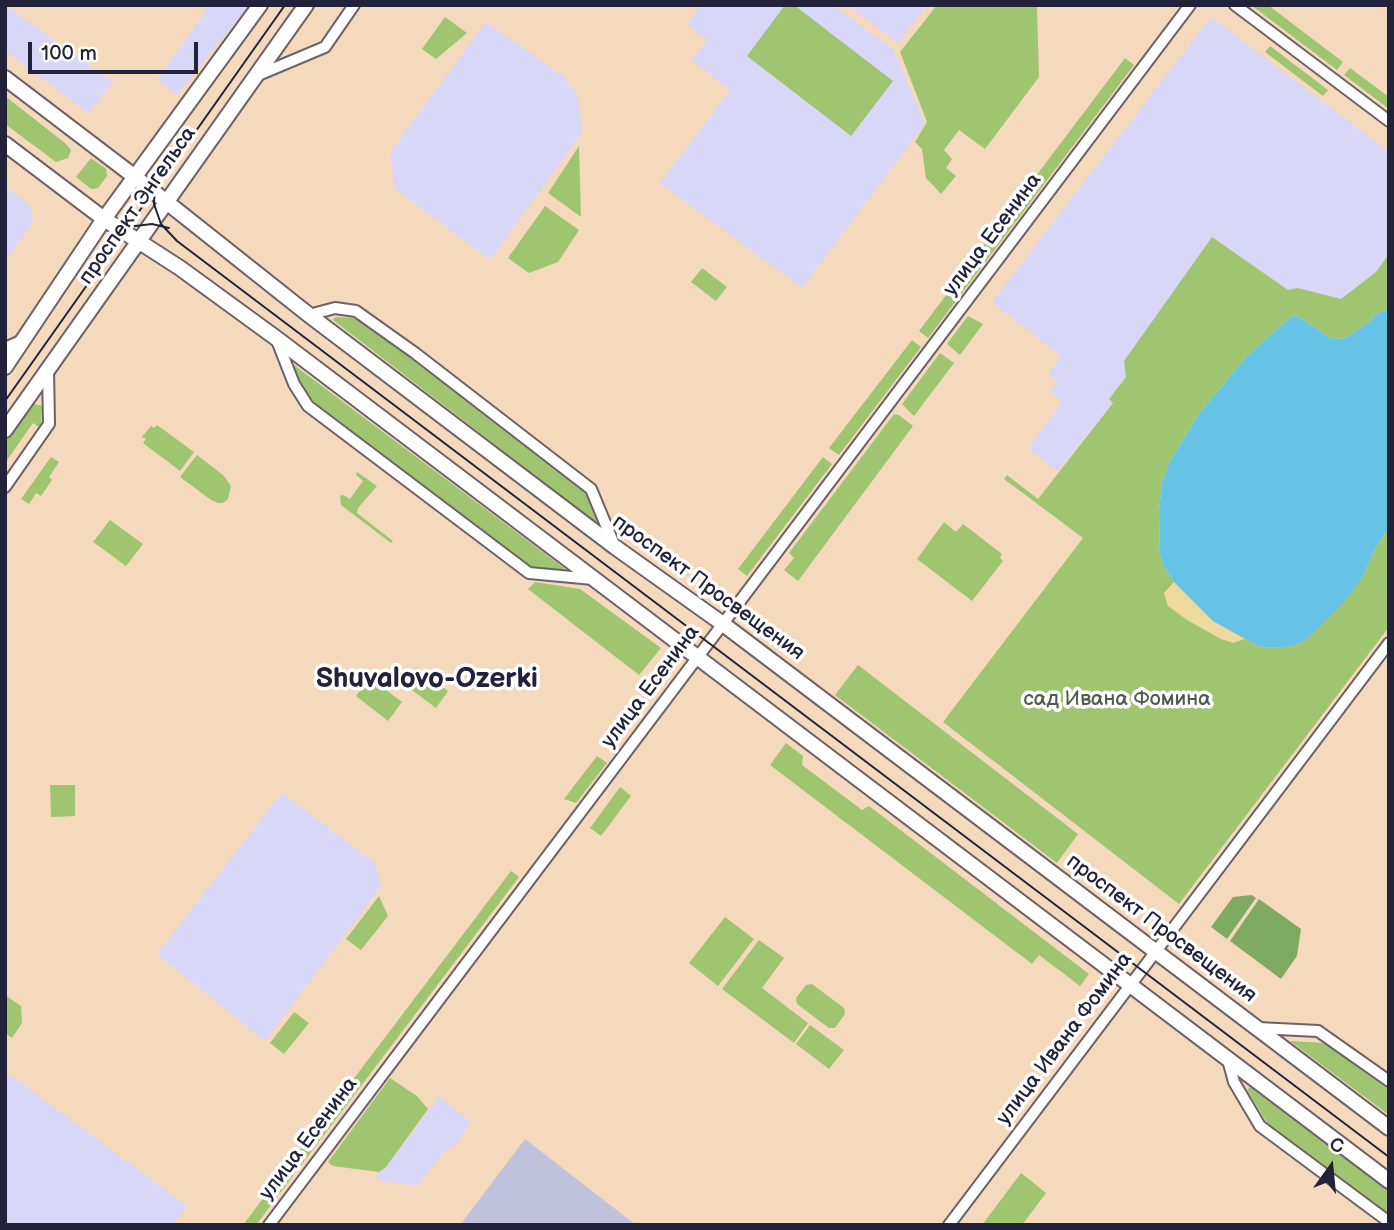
<!DOCTYPE html>
<html>
<head>
<meta charset="utf-8">
<style>
  body { margin:0 }
  #map { position:relative; width:1394px; height:1230px; overflow:hidden; background:#f4d9bc; font-family:"Balsamiq Sans",sans-serif }
  canvas { display:block }
  .frame { position:absolute; inset:0; border:7px solid #22223b; pointer-events:none }
  .north { position:absolute; left:1296px; top:1132px; width:70px; height:70px; -webkit-text-stroke:5px #fff; paint-order:stroke; rotate:15deg; font-size:19px; font-weight:700; line-height:28px; text-align:center; color:#22223b }
  .north::after { content:''; display:block; margin:auto; width:24px; height:32px; background:#22223b; clip-path:polygon(50% 0,100% 100%,50% 72%,0 100%) }
  .scale { position:absolute; left:28px; top:42px; width:170px; height:32px; box-sizing:border-box; border:4px solid #22223b; border-top:0; padding-left:9px; font-size:21px; line-height:24px; white-space:nowrap; color:#22223b; -webkit-text-stroke:5px #fff; paint-order:stroke }
</style>
</head>
<body>
<div id="map">
<canvas width="1394" height="1230"></canvas>
<div class="frame"></div>
<div class="north">С</div>
<div class="scale">100 m</div>
</div>
<script>
const c = document.querySelector('canvas').getContext('2d');
c.lineJoin = 'round';
function fill(path, color) {
  c.fillStyle = color;
  c.fill(path, 'evenodd');
}
function shape(rows) {
  const path = new Path2D();
  for (const r of rows) {
    path.moveTo(r[0], r[1]);
    for (let i = 2; i < r.length; i += 2) path.lineTo(r[i], r[i + 1]);
  }
  return path;
}
function stroke(path, color, width, dash) {
  c.strokeStyle = color;
  c.lineWidth = width;
  c.lineCap = dash ? 'butt' : 'round';
  c.setLineDash(dash || []);
  c.stroke(path);
}
function write(font, color, halo, rows, align = 'center') {
  c.font = font + ' "Balsamiq Sans",sans-serif';
  c.lineWidth = 7;
  c.setLineDash([]);
  c.textBaseline = 'middle';
  c.strokeStyle = halo;
  c.fillStyle = color;
  for (const [text, x, y, turn = 0] of rows) {
    c.save();
    c.translate(x, y);
    c.rotate((+turn || 0) * Math.PI / 180);
    c.textAlign = isNaN(turn) ? turn : align;
    if (halo) c.strokeText(text, 0, 0);
    c.fillText(text, 0, 0);
    c.restore();
  }
}
fill(shape([
  [5,5,113,82,89,113,5,51],
  [210,5,250,5,177,95,157,80],
  [701,5,834,5,893,49,925,124,802,288,660,183,730,90,692,60,707,40,687,25],
  [847,5,927,5,898,43],
  [1211,17,1389,152,1389,254,1376,272,1341,299,1298,288,1126,377,1109,399,1113,402,1058,471,1028,448,1062,402,1050,392,1057,382,1048,374,1061,356,992,302],
  [486,22,563,76,577,94,582,133,490,260,394,188,391,151],
  [5,186,30,205,33,223,5,261],
  [282,793,375,863,381,887,265,1041,157,954],
  [5,1071,187,1206,173,1225,5,1225],
  [439,1097,471,1122,452,1149,448,1147,417,1186,377,1180,379,1172,386,1167]
]), '#d9d7f8');
fill(shape([
  [525,1139,636,1225,460,1225]
]), '#c0c2dd');
fill(shape([
  [785,5,794,5,893,81,851,136,747,56],
  [937,5,1034,5,1037,7,1039,77,985,149,959,130,944,150,952,159,946,168,956,176,941,194,926,178,922,149,915,142,927,122,900,52],
  [1251,5,1268,5,1343,62,1337,70],
  [445,17,467,33,436,59,422,49],
  [1270,46,1328,90,1323,96,1265,52],
  [1125,58,1134,65,928,338,919,331],
  [1350,68,1389,97,1389,109,1344,75],
  [5,96,65,143,71,150,68,158,56,162,5,124],
  [579,146,581,217,548,193],
  [91,158,106,169,107,176,98,188,91,189,76,177],
  [545,206,579,230,558,262,529,273,508,258],
  [1212,237,1288,290,1298,288,1341,299,1376,272,1389,254,1389,310,1380,311,1368,323,1349,336,1341,339,1330,338,1299,317,1292,316,1246,357,1199,414,1170,461,1162,483,1159,511,1160,554,1164,567,1174,582,1213,621,1258,646,1272,648,1293,646,1306,640,1362,578,1377,545,1389,528,1389,627,1179,904,943,722,1083,538,1004,479,1007,475,1038,499,1113,403,1109,399,1126,377,1124,361],
  [702,268,727,287,716,301,691,282],
  [968,316,983,324,960,355,947,344],
  [335,317,359,318,587,493,599,520,597,523,333,320],
  [912,340,921,347,839,455,829,448],
  [940,353,954,363,914,416,902,404],
  [294,365,564,568,562,572,531,569,312,403,299,383,292,368],
  [34,404,42,406,41,423,39,427,33,423,5,463,5,442],
  [894,414,899,415,913,426,798,581,784,570,794,558,789,553],
  [157,425,194,452,180,471,143,443,146,439,142,437,151,426,154,428],
  [197,455,224,476,231,486,228,499,223,503,218,503,211,500,180,477],
  [51,457,59,462,49,477,52,480,41,496,36,493,29,504,21,499],
  [823,457,832,464,747,576,738,569],
  [357,472,377,486,358,508,357,513,393,541,391,543,341,505,340,496,343,495,350,499,363,481,356,475],
  [110,520,143,544,126,566,93,542],
  [944,522,956,532,963,524,1002,554,1000,558,1003,561,972,601,917,559],
  [535,582,580,589,661,648,639,675,528,589],
  [858,665,1078,834,1057,863,835,695],
  [416,667,448,691,436,708,404,684],
  [370,678,402,702,388,721,356,696],
  [786,743,803,756,802,765,862,810,869,806,1089,974,1080,986,1039,955,1032,964,770,765],
  [597,756,607,763,576,803,564,799],
  [50,785,75,785,75,816,51,817],
  [620,787,631,796,601,836,590,828],
  [511,871,519,877,256,1225,243,1225],
  [379,896,388,916,361,950,346,939],
  [725,917,754,939,718,986,689,963],
  [759,940,784,958,762,988,808,1023,794,1043,722,989],
  [812,984,844,1008,845,1014,835,1028,829,1028,797,1004,796,998,806,985],
  [5,995,21,1006,22,1023,12,1038,5,1033],
  [294,1012,309,1023,284,1054,270,1043],
  [810,1025,844,1050,829,1069,796,1044],
  [1290,1041,1324,1043,1389,1090,1389,1115],
  [390,1078,417,1096,428,1109,386,1167,379,1172,333,1166,328,1162],
  [1250,1087,1389,1192,1389,1217,1271,1129,1247,1090],
  [1021,1173,1046,1193,1022,1225,982,1225]
]), '#9fc570');
fill(shape([
  [1252,895,1256,898,1227,939,1211,927,1233,897],
  [1259,899,1301,929,1297,956,1281,979,1230,941]
]), '#7faa62');
fill(shape([
  [1174,582,1213,621,1245,639,1233,643,1221,639,1187,620,1168,606,1164,593]
]), '#eeda9e');
fill(shape([
  [1389,310,1389,528,1377,545,1362,578,1345,601,1306,640,1293,646,1272,648,1258,646,1213,621,1174,582,1164,567,1160,554,1159,511,1162,483,1170,461,1199,414,1246,357,1292,316,1299,317,1330,338,1341,339,1349,336,1368,323,1380,311]
]), '#67c3e5');
const minor = shape([
  [1235,5,1389,121],
  [256,76,325,47,354,5],
  [309,315,335,308,356,311,415,353,591,489,615,547],
  [276,338,294,384,308,406,529,573,593,579],
  [5,348,23,340],
  [5,487,49,424,48,369],
  [1258,1028,1318,1031,1389,1081],
  [1228,1060,1234,1082,1260,1126,1389,1222],
  [269,1225,1190,5],
  [949,1225,1389,643]
]);
const major = shape([
  [5,78,135,177,309,315,615,547,723,624,1389,1128],
  [5,144,104,219,180,268,276,338,1389,1181],
  [5,367,104,219,260,5],
  [5,430,306,5]
]);
stroke(minor, '#6c6268', 14);
stroke(major, '#6c6268', 18);
stroke(minor, '#fff', 10);
stroke(major, '#fff', 14);
stroke(shape([
  [162,168,155,184,154,204,161,224,177,241,1389,1157],
  [106,245,127,227,152,224,169,228],
  [5,401,285,5]
]), '#22223b', 2);
write('21px', '#22223b', '#fff', [
  ["проспект Энгельса",138,206,-55],
  ["улица Есенина",993,235,-53],
  ["проспект Просвещения",708,588,36],
  ["улица Есенина",651,687,-53],
  ["проспект Просвещения",1161,929,37],
  ["улица Ивана Фомина",1065,1039,-53],
  ["улица Есенина",309,1139,-53]
]);
write('21px', '#4e5b4e', '#fff', [
  ["сад Ивана Фомина",1117,700]
]);
write('bold 28px', '#22223b', '#fff', [
  ["Shuvalovo-Ozerki",427,680]
]);
</script>
</body>
</html>
